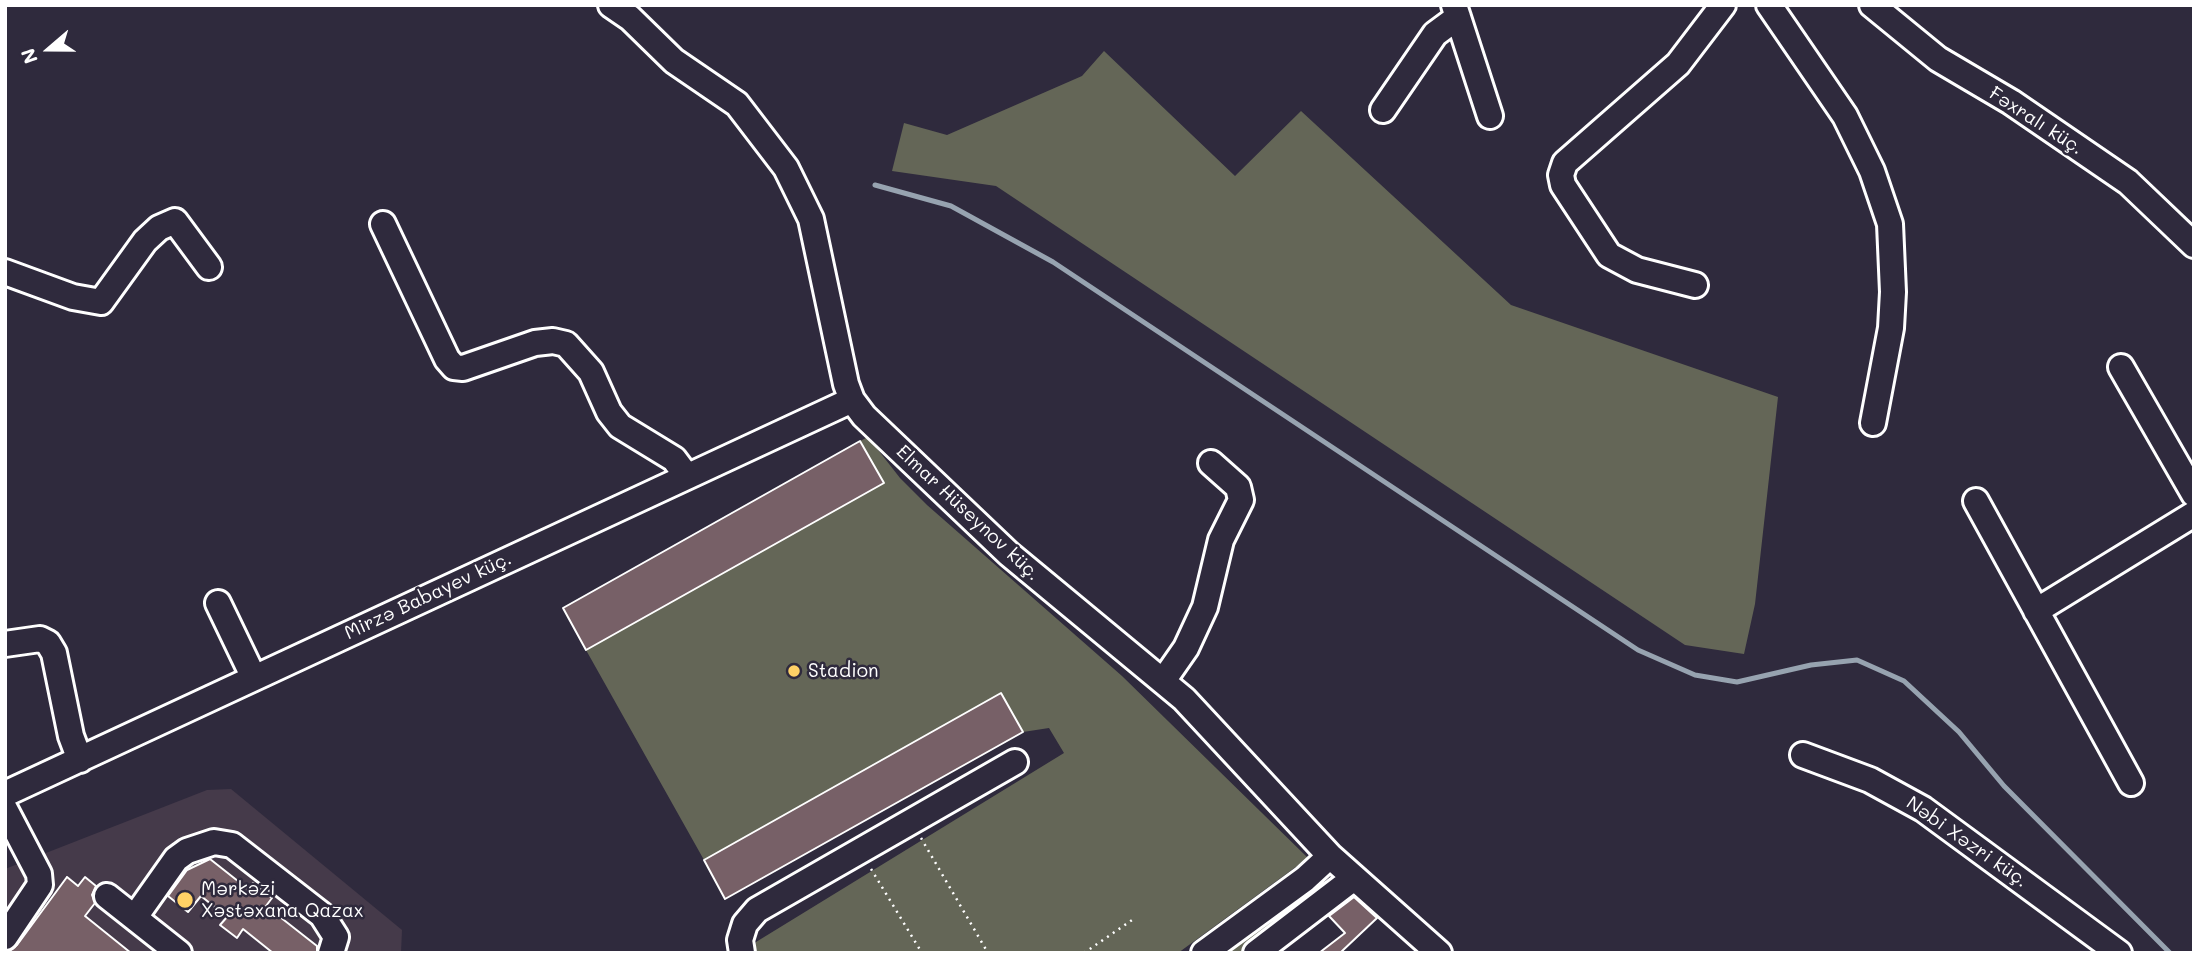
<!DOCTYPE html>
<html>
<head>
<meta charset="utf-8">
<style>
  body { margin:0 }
  #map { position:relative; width:2199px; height:958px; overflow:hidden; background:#2f2a3d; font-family:Mali,sans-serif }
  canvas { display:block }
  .frame { position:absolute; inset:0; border:7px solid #fff; pointer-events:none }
  .north { position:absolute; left:14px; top:14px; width:70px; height:70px; -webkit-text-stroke:5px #2f2a3d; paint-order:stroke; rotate:250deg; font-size:19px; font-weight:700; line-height:28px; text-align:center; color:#fff }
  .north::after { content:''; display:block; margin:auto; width:24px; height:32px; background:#fff; clip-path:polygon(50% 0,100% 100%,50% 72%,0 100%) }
</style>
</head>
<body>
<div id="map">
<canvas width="2199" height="958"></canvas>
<div class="frame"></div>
<div class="north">N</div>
</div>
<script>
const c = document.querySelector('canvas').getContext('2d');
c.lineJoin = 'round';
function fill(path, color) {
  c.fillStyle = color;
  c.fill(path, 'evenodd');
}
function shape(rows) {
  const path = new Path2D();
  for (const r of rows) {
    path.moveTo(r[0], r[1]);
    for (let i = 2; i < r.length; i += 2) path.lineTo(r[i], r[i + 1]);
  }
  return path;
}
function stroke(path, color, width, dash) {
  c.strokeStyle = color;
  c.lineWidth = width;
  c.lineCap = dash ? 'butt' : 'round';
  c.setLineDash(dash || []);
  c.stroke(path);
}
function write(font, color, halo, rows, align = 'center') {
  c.font = font + ' Mali,sans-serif';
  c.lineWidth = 5;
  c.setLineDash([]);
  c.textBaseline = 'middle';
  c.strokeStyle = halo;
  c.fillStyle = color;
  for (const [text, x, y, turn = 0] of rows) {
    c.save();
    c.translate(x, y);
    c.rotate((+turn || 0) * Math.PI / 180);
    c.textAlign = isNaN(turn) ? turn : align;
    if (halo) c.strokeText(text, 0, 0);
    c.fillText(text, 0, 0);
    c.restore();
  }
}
fill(shape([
  [231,789,402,930,401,953,5,953,5,869,207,790]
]), '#453a4a');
fill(shape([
  [1104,51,1235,176,1301,111,1511,305,1778,397,1755,604,1744,654,1685,645,996,186,892,171,904,123,947,135,1082,76],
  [868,437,900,478,927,505,1122,676,1308,858,1178,953,754,953,756,942,1064,753,1049,728,1023,732,1001,693,704,860,586,650,883,482,860,441],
  [1321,879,1329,890,1241,953,1218,953]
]), '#646657');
stroke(shape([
  [875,185,951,206,1053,262,1638,650,1695,675,1737,682,1811,665,1857,660,1904,681,1959,732,2004,786,2170,953]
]), '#97a3b0', 5);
const building = shape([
  [860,441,884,483,586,650,563,608,860,441],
  [1001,693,1023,732,725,899,704,860,1001,693],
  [210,859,248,889,253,883,272,898,266,906,317,946,317,953,273,953,243,929,237,938,220,925,227,917,201,896,188,912,168,896,187,870,210,859],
  [67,877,78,886,85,877,96,886,92,895,95,903,85,916,131,953,7,953,17,945,67,877],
  [1354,897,1377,918,1340,953,1319,953,1345,933,1329,916,1354,897]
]);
fill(building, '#776067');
stroke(building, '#fff', 2);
const minor = shape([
  [611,5,630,18,674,61,737,104,786,168,811,219,846,384,852,400,864,416,1009,554,1184,699,1330,856,1439,953],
  [1454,5,1490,116],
  [1769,5,1845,116,1872,171,1890,224,1893,292,1891,328,1873,423],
  [1872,5,1938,59,2011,102,2128,182,2194,245],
  [1383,110,1435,34,1458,17],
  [383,224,447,359,454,367,463,368,535,343,553,341,566,344,591,372,609,412,620,426,674,459,686,475],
  [5,272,73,297,101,302,145,241,159,228,175,221,209,267],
  [1695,285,1637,270,1609,255,1563,185,1561,175,1565,163,1678,64,1723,5],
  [2121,367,2194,494],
  [1976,501,2131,783],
  [218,603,254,678],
  [2036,611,2194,514],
  [5,644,40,639,48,643,54,653,71,736,80,760],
  [1163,681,1186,648,1205,607,1221,540,1241,500,1238,487,1211,463],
  [1803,755,1870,780,1923,809,2119,953],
  [5,794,852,400],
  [5,809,39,874,40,885,5,937],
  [107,896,179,953],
  [135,917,176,859,187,851,214,842,232,845,322,915,336,937,331,953],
  [742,953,740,940,745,924,757,910,1015,762],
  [1204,953,1305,879,1330,856],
  [1256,953,1354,878]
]);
stroke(minor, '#fff', 30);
stroke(shape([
  [921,838,988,953],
  [871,869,922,953],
  [1084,953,1135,918]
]), '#fff', 2.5, [2, 5]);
stroke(minor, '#2f2a3d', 24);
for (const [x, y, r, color] of [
  [794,671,7,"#ffd166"],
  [185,900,9,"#ffd166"]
]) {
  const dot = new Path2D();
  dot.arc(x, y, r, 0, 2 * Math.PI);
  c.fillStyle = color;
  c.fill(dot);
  stroke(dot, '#2f2a3d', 2.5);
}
write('19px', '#fff', '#2f2a3d', [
  ["Fəxralı küç.",2036,121,33],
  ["Elmar Hüseynov küç.",968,513,43],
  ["Mirzə Babayev küç.",428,596,-25],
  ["Nəbi Xəzri küç.",1967,842,35]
]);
write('19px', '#fff', '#2f2a3d', [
  ["Stadion",808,671],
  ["Mərkəzi",201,889],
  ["Xəstəxana Qazax",201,911]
], 'left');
</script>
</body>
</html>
